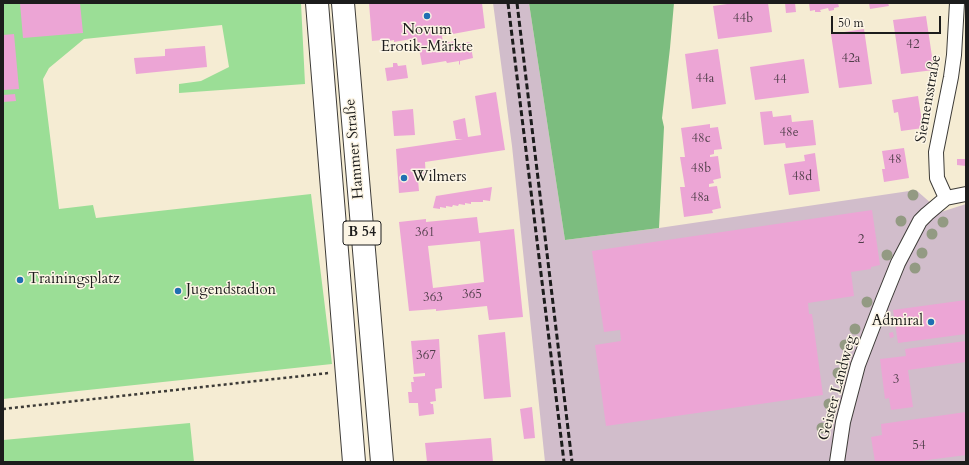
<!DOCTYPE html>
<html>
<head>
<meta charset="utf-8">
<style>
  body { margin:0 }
  #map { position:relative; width:969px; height:465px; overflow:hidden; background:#f5ecd3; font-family:Cardo,serif }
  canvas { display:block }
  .frame { position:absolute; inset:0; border:4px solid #1c1c1c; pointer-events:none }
  .scale { position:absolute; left:831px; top:16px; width:110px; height:18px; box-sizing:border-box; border:2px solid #1c1c1c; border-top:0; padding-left:5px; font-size:12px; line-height:14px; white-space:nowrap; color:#1c1c1c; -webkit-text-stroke:3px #fcf5e5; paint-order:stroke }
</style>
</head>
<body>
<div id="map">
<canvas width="969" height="465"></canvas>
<div class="frame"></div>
<div class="scale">50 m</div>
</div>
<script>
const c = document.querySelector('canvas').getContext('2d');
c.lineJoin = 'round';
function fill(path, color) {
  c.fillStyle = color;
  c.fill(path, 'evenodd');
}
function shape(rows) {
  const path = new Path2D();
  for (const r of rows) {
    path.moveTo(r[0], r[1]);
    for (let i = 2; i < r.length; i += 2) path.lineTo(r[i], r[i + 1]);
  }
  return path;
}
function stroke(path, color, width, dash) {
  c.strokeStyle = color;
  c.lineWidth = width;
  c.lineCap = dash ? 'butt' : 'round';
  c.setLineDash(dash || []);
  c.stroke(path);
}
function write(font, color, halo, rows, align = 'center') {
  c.font = font + ' Cardo,serif';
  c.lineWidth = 3;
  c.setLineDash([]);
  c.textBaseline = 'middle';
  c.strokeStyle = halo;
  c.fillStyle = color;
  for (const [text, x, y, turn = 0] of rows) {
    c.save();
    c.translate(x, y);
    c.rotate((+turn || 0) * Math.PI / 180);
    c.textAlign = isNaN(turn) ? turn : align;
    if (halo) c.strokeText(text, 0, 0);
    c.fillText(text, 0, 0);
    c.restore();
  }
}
fill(shape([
  [493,3,529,3,565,240,659,228,916,190,941,212,966,204,966,462,545,462,512,146]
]), '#d1bdcb');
fill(shape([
  [3,3,301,3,305,84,179,93,179,84,201,81,229,67,222,25,84,39,49,68,43,79,59,209,93,205,96,218,311,194,332,364,3,399],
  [190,423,194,462,3,462,3,440]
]), '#9bde96');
fill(shape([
  [529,3,674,3,670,48,662,118,664,127,659,228,565,240]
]), '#7cbd7f');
fill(shape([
  [20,3,80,3,83,33,23,38],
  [369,3,482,3,485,28,442,36,443,43,456,41,457,44,470,42,473,58,460,61,460,64,459,65,459,61,447,63,446,61,422,65,417,38,394,42,394,40,384,42,383,40,372,41],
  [734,3,768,3,772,32,718,39,713,6],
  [785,3,795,3,796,12,786,13],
  [809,3,838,3,839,7,834,8,834,10,829,11,828,8,820,10,821,12,815,12,815,10,810,11],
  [869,3,888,3,889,6,870,9],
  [926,16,934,70,901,74,893,20],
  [864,29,872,84,839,88,831,34],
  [14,34,19,89,3,90,3,35],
  [205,46,207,67,136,74,134,58,165,56,165,49],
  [718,49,726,104,692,109,685,54],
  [804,59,809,93,755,100,750,67],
  [393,63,397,63,398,66,406,65,408,78,387,81,385,68,393,67],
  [496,92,505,150,425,162,426,179,418,180,419,191,399,193,396,149,463,139,456,139,453,121,465,118,468,137,481,135,475,96],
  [15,94,16,101,3,102,3,95],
  [918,96,923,128,901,131,898,112,894,113,892,100],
  [413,109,415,135,394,136,392,111],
  [772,111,773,117,791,115,792,122,813,120,816,145,786,148,785,143,764,145,760,112],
  [710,124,710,128,718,127,722,149,714,150,714,154,710,155,710,157,718,156,721,178,713,180,714,183,709,184,709,187,717,186,721,208,712,210,713,213,684,217,680,187,685,187,680,157,685,157,681,128],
  [904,148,909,178,884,182,882,169,885,169,882,151],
  [815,153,820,191,789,195,784,164,805,161,804,155],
  [957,159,966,159,966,166,957,165],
  [492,187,490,201,483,200,483,202,471,202,471,204,465,203,465,205,459,204,458,206,453,205,452,207,446,206,446,208,440,207,440,209,433,208,436,196],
  [872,210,880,265,871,267,871,269,851,272,854,296,808,303,809,314,812,314,823,395,606,426,595,345,621,341,620,330,604,332,592,251],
  [477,217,479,233,514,229,523,317,489,320,487,306,436,311,436,309,409,311,399,222,426,219,426,222],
  [480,241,484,282,433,288,428,246],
  [966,300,966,334,898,343,893,310],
  [505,332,511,397,484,399,478,335],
  [893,332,894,337,890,338,889,333],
  [439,339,442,388,435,389,436,401,430,402,431,404,433,404,434,414,419,416,418,403,409,403,408,392,412,392,411,382,414,382,413,377,425,376,425,373,414,374,411,341],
  [966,341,966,362,908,370,913,407,891,410,889,398,885,399,880,359,906,356,905,349],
  [532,407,535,438,524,439,520,409],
  [966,412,966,455,920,461,920,462,875,462,871,437,882,435,881,424],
  [491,438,493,462,427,462,425,443]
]), '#eca5d5');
const minor = shape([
  [946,198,937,178,936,152,951,77,954,55,957,3],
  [837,462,843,422,858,365,883,300,898,263,920,221,927,214,946,198,966,194]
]);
const primary = shape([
  [317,3,354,462],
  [343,3,382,462]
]);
stroke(minor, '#3d3b37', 16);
stroke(primary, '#3d3b37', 24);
stroke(shape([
  [3,409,329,373]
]), '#3d3b37', 2.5, [3, 3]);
stroke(minor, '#fff', 14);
stroke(primary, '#fff', 22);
stroke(shape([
  [508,3,564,462],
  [517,3,572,462]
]), '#1c1c1c', 3, [6, 3]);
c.fillStyle = '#939a83';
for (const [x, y] of [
  [913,195],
  [901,221],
  [943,222],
  [932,234],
  [922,253],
  [887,255],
  [915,268],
  [867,302],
  [855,329],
  [845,345],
  [838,373],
  [829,404],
  [822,428]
]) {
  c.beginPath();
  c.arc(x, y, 5.5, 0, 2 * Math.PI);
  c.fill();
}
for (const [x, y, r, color] of [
  [427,16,4,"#1f6fb2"],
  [404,178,4,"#1f6fb2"],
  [20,280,4,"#1f6fb2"],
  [178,291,4,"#1f6fb2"],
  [931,322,4,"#1f6fb2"]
]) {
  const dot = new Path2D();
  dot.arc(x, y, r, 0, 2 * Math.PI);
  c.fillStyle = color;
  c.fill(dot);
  stroke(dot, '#fcf5e5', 1.5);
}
write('13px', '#503e4a', null, [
  ["44b",743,19],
  ["42",913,45],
  ["42a",851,59],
  ["44a",705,79],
  ["44",780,80],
  ["48e",789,133],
  ["48c",701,139],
  ["48",895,160],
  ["48b",701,169],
  ["48d",802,177],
  ["48a",700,198],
  ["361",425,233],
  ["2",861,240],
  ["365",472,295],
  ["363",433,298],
  ["367",426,356],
  ["3",896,380],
  ["54",919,446]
]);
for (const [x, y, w] of [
  [362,233,38]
]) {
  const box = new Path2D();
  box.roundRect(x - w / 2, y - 12, w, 24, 3);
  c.fillStyle = '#fcf5e5';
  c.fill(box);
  stroke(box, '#1c1c1c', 1);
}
write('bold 14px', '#1c1c1c', null, [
  ["B 54",362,233]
]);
write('15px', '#1c1c1c', '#fcf5e5', [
  ["Novum",427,31,"center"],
  ["Erotik-Märkte",427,48,"center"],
  ["Wilmers",412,178],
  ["Trainingsplatz",28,280],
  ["Jugendstadion",186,291],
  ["Admiral",923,322,"right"]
], 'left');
write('15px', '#1c1c1c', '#fcf5e5', [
  ["Siemensstraße",929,99,-80],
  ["Hammer Straße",355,149,-95],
  ["Geister Landweg",838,388,-75]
]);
</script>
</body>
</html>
